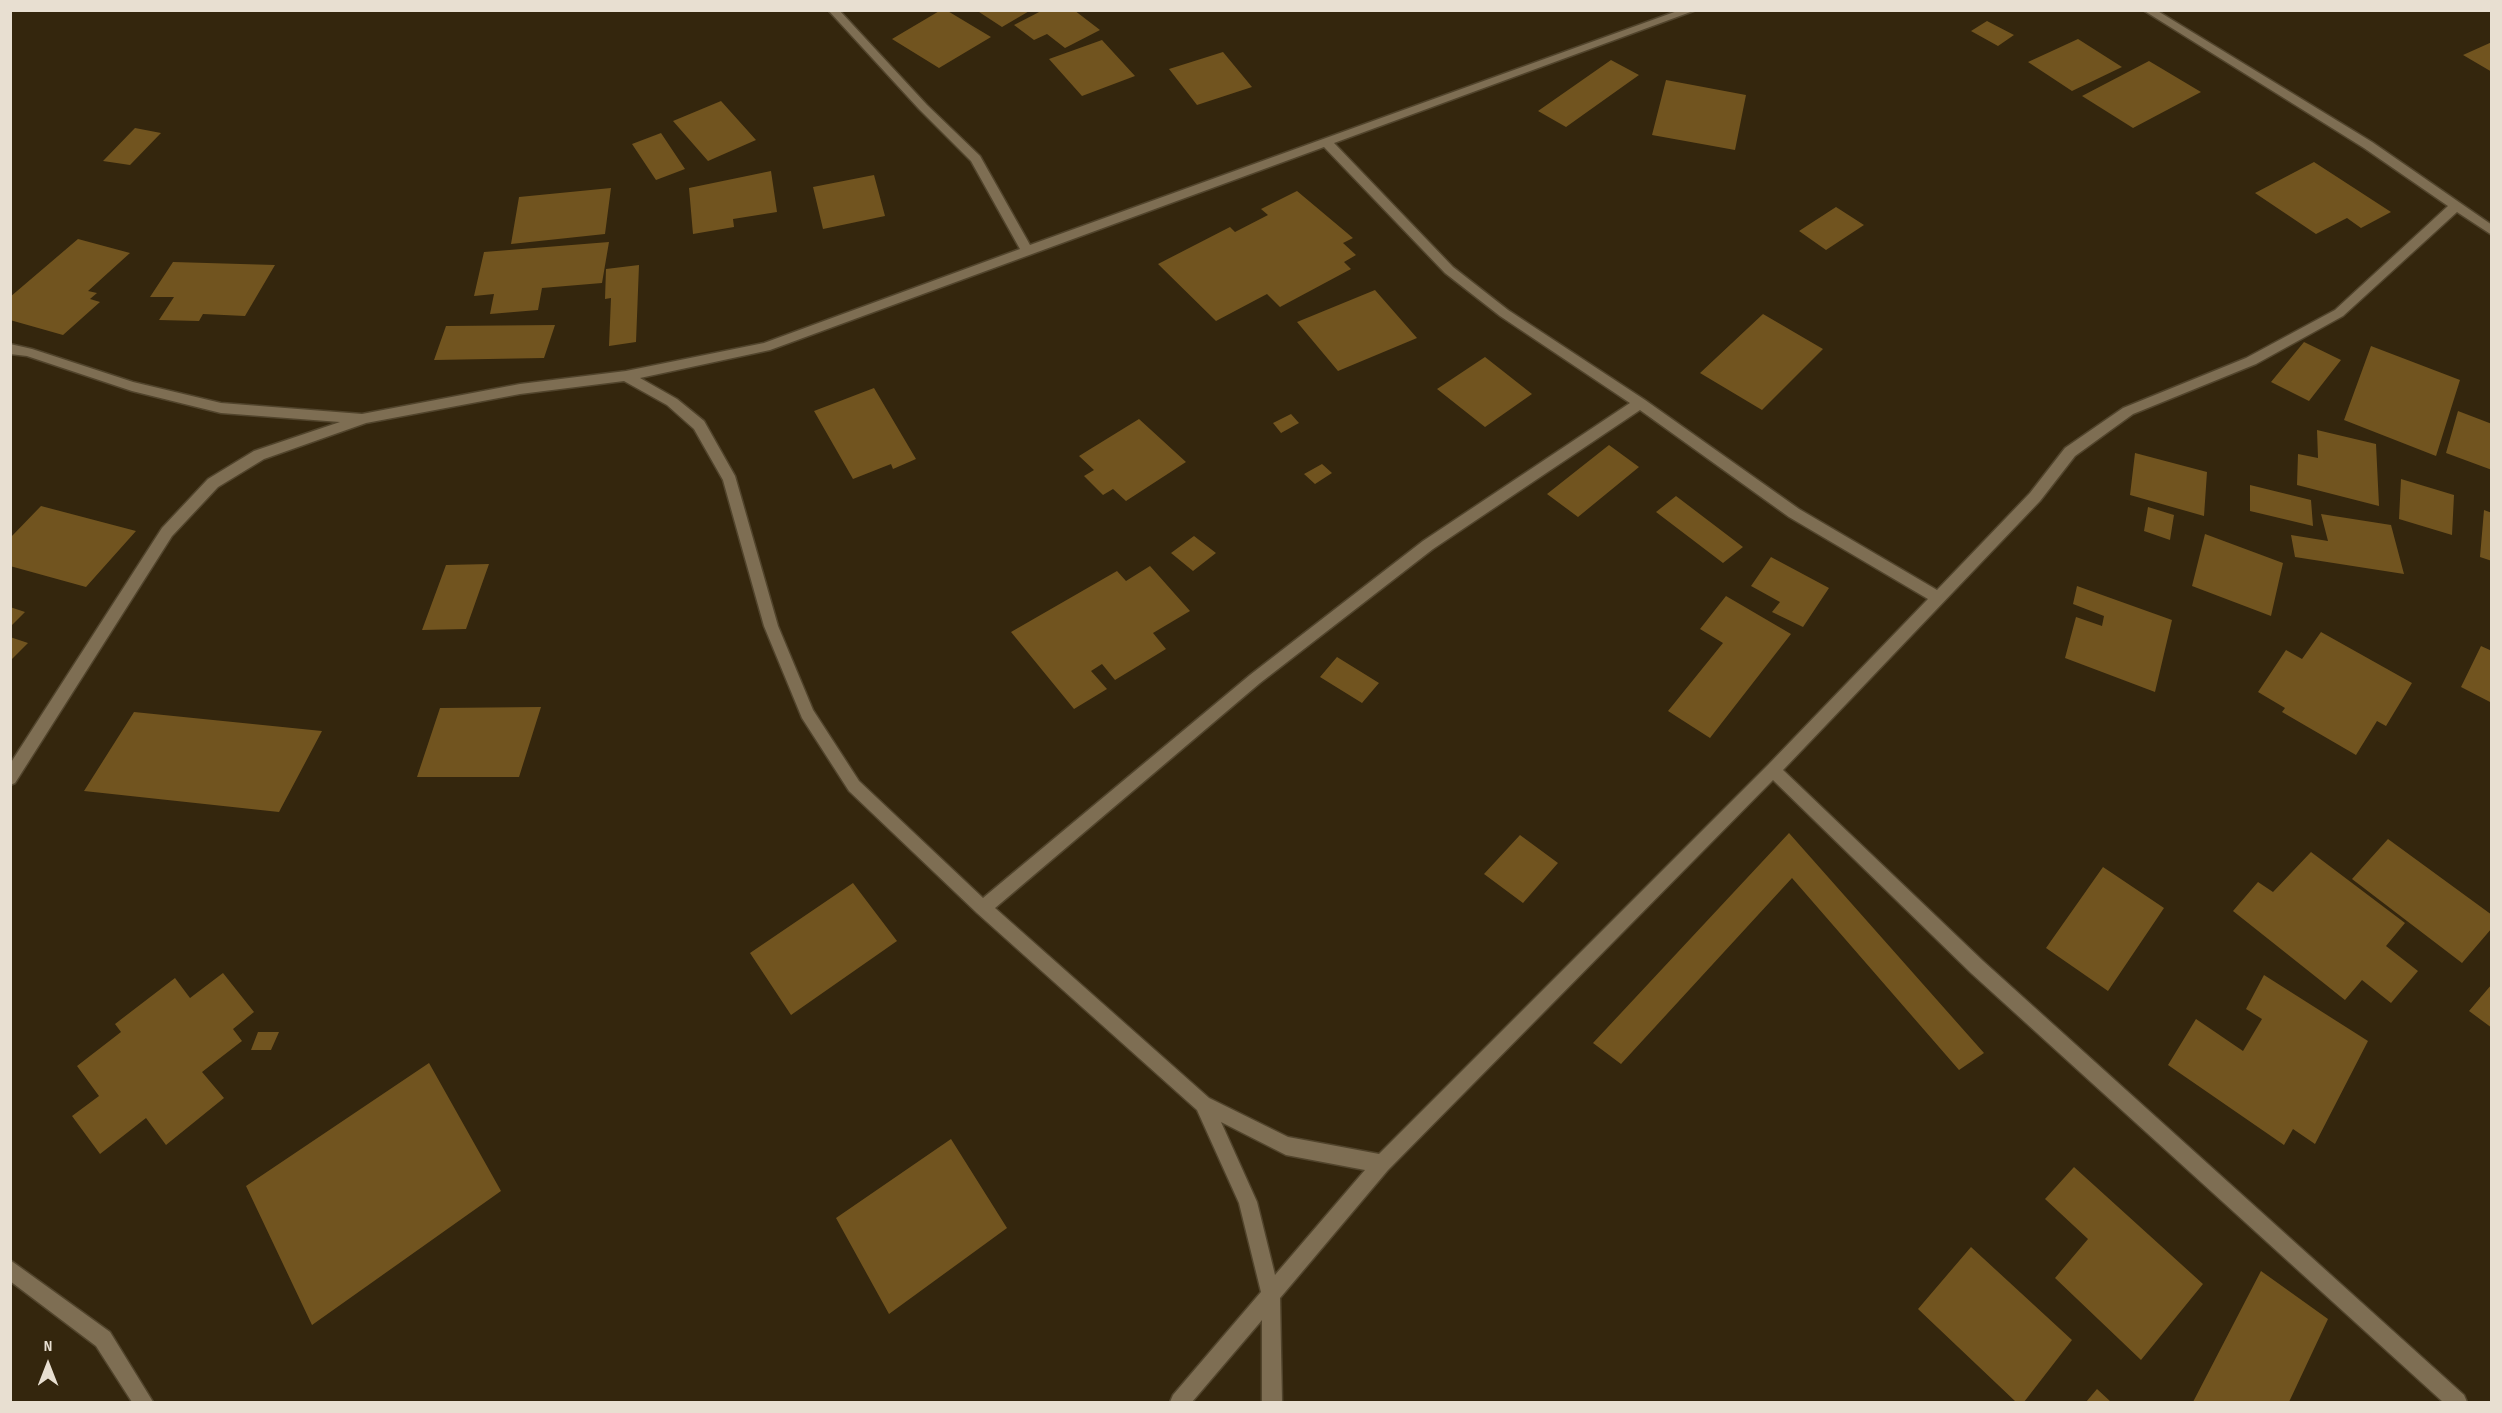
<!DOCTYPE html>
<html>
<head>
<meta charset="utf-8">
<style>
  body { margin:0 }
  #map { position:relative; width:2502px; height:1413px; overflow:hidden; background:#34260d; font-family:"Sofia Sans Condensed",sans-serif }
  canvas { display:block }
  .frame { position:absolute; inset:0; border:12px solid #e8dfd1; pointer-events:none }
  .north { position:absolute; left:18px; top:1335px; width:60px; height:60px; -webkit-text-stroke:4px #34260d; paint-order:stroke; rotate:0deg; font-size:16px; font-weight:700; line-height:24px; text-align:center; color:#e8dfd1 }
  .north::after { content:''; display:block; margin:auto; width:21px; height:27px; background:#e8dfd1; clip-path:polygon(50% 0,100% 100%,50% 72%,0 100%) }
</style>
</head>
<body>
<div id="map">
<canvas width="2502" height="1413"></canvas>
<div class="frame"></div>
<div class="north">N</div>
</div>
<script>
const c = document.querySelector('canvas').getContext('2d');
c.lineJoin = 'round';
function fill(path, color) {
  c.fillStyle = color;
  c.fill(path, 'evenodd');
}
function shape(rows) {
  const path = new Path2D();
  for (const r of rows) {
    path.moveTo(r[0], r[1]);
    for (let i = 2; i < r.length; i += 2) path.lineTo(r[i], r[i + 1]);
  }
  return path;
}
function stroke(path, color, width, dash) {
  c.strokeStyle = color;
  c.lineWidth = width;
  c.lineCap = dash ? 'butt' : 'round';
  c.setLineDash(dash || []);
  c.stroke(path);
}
fill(shape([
  [941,10,946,10,991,37,939,68,892,39],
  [976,10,1031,10,1002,27],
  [1043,10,1074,10,1100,30,1065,48,1047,34,1034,40,1014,25],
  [1987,21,2014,35,1998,46,1971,31],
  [2078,39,2122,67,2072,91,2028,62],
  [1102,40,1135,76,1082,96,1049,59],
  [2492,42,2492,72,2463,55],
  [1223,52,1252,87,1197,105,1169,69],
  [1611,60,1639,75,1566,127,1538,111],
  [2149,61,2201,92,2133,128,2082,96],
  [1666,80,1746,95,1735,150,1652,135],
  [721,101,756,140,708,161,673,121],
  [135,128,161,133,130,165,103,161],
  [661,133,685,169,656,180,632,144],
  [2314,162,2391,212,2361,228,2347,218,2316,234,2255,193],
  [771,171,777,212,733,219,734,227,693,234,689,188],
  [874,175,885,216,823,229,813,187],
  [611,188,605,234,511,244,519,197],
  [1297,191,1353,238,1343,243,1356,255,1344,262,1351,269,1280,307,1267,294,1216,321,1158,264,1230,227,1235,232,1268,215,1261,209],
  [1836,207,1864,225,1826,250,1799,231],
  [78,239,130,253,88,291,97,293,90,299,100,302,63,335,10,320,10,297],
  [609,242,602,283,542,288,538,310,490,314,494,294,474,296,484,252],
  [173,262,275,265,245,316,203,314,199,321,159,320,174,297,150,297],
  [639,265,636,342,609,346,611,298,605,299,606,269],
  [1375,290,1417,338,1338,371,1297,322],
  [1763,314,1823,349,1762,410,1700,373],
  [555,325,544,358,434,360,446,326],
  [2304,342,2341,360,2309,401,2271,382],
  [2371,346,2460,380,2436,456,2344,420],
  [1485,357,1532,394,1485,427,1437,389],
  [874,388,916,459,893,469,891,464,853,479,814,411],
  [2458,411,2492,424,2492,470,2446,453],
  [1291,414,1299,423,1281,433,1273,423],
  [1139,419,1186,462,1126,501,1113,489,1103,495,1084,476,1094,470,1079,456],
  [2317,430,2376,444,2379,506,2297,485,2298,454,2318,458],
  [1609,445,1639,467,1578,517,1547,494],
  [2135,453,2207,472,2204,516,2130,495],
  [1322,464,1332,473,1315,484,1304,474],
  [2401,479,2454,495,2452,535,2399,519],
  [2250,485,2311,500,2313,526,2250,511],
  [1676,496,1743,547,1723,563,1656,512],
  [41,506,136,531,86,587,10,566,10,538],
  [2148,507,2174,515,2170,540,2144,531],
  [2484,510,2492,513,2492,561,2480,557],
  [2321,514,2391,525,2404,574,2295,557,2291,535,2328,541],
  [2205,534,2283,563,2271,616,2192,586],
  [1194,536,1216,553,1193,571,1171,553],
  [1771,557,1829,588,1803,627,1772,612,1780,602,1751,586],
  [489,564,466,629,422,630,446,565],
  [1150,566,1190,611,1153,633,1166,649,1115,680,1102,664,1091,671,1107,689,1074,709,1011,632,1117,571,1126,581],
  [2077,586,2172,620,2155,692,2065,658,2076,617,2102,626,2104,616,2073,604],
  [1726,596,1791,634,1710,738,1668,711,1723,643,1700,629],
  [10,607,25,612,10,627],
  [2321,632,2412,683,2386,726,2377,721,2356,755,2282,712,2285,708,2258,692,2286,650,2302,659],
  [10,637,28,643,10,661],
  [2481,646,2492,651,2492,703,2461,687],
  [1337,657,1379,683,1362,703,1320,677],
  [541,707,519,777,417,777,440,708],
  [134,712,322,731,279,812,84,791],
  [1789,833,1984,1053,1959,1070,1792,878,1621,1064,1593,1043],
  [1520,835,1558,863,1523,903,1484,874],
  [2388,839,2492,915,2492,928,2462,963,2352,879],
  [2311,852,2405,923,2386,946,2418,971,2391,1003,2362,980,2345,1000,2233,911,2258,882,2273,892],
  [2103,867,2164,908,2108,991,2046,948],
  [853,883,897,941,791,1015,750,953],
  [223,973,254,1012,233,1029,242,1041,202,1072,224,1098,166,1145,146,1118,100,1154,72,1116,99,1096,77,1066,121,1032,115,1024,175,978,190,998],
  [2264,975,2368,1041,2315,1144,2293,1129,2284,1145,2168,1065,2196,1019,2243,1051,2262,1019,2246,1009],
  [2492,984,2492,1028,2469,1011],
  [258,1032,279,1032,271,1050,251,1050],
  [429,1063,501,1191,312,1325,246,1186],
  [951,1139,1007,1228,889,1314,836,1218],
  [2074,1167,2203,1284,2141,1360,2055,1278,2088,1239,2045,1199],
  [1971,1247,2072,1340,2024,1402,2016,1402,1918,1309],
  [2261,1271,2328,1319,2289,1402,2193,1402],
  [2097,1389,2111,1402,2086,1402]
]), '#71541f');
const minor = shape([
  [828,10,839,10,927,105,980,156,1030,245,1680,10,1696,10,1334,143,1453,267,1508,310,1645,400,1799,509,1937,590,2030,493,2065,448,2123,408,2246,358,2335,310,2448,206,2364,148,2143,10,2156,10,2372,142,2492,225,2492,235,2457,212,2343,316,2256,364,2133,414,2075,456,2040,501,1783,770,1983,961,2464,1395,2467,1402,2443,1402,1971,973,1773,780,1388,1170,1280,1298,1282,1402,1262,1402,1262,1320,1192,1402,1170,1402,1173,1395,1261,1292,1239,1203,1197,1110,977,913,849,791,802,718,764,626,723,480,694,429,667,405,624,381,520,394,366,423,264,459,218,487,172,536,15,783,10,785,10,764,162,528,208,479,254,451,340,422,221,413,132,391,27,356,10,354,10,344,32,349,133,382,221,403,362,414,520,384,626,371,764,343,1020,249,971,161,919,109,828,10],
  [1324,147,1445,273,1500,316,1630,403,1423,541,1250,675,983,898,859,781,813,710,778,626,735,476,704,421,677,399,640,378,770,350,1324,147],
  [1640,410,1789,517,1928,599,1768,765,1379,1154,1288,1137,1209,1098,995,908,1260,683,1433,549,1640,410],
  [1221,1122,1286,1155,1365,1170,1275,1275,1257,1202,1221,1122],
  [10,1260,110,1332,153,1402,132,1402,96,1346,10,1281,10,1260]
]);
stroke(minor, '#51442c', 3);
fill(minor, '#7e6e53');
</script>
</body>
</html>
